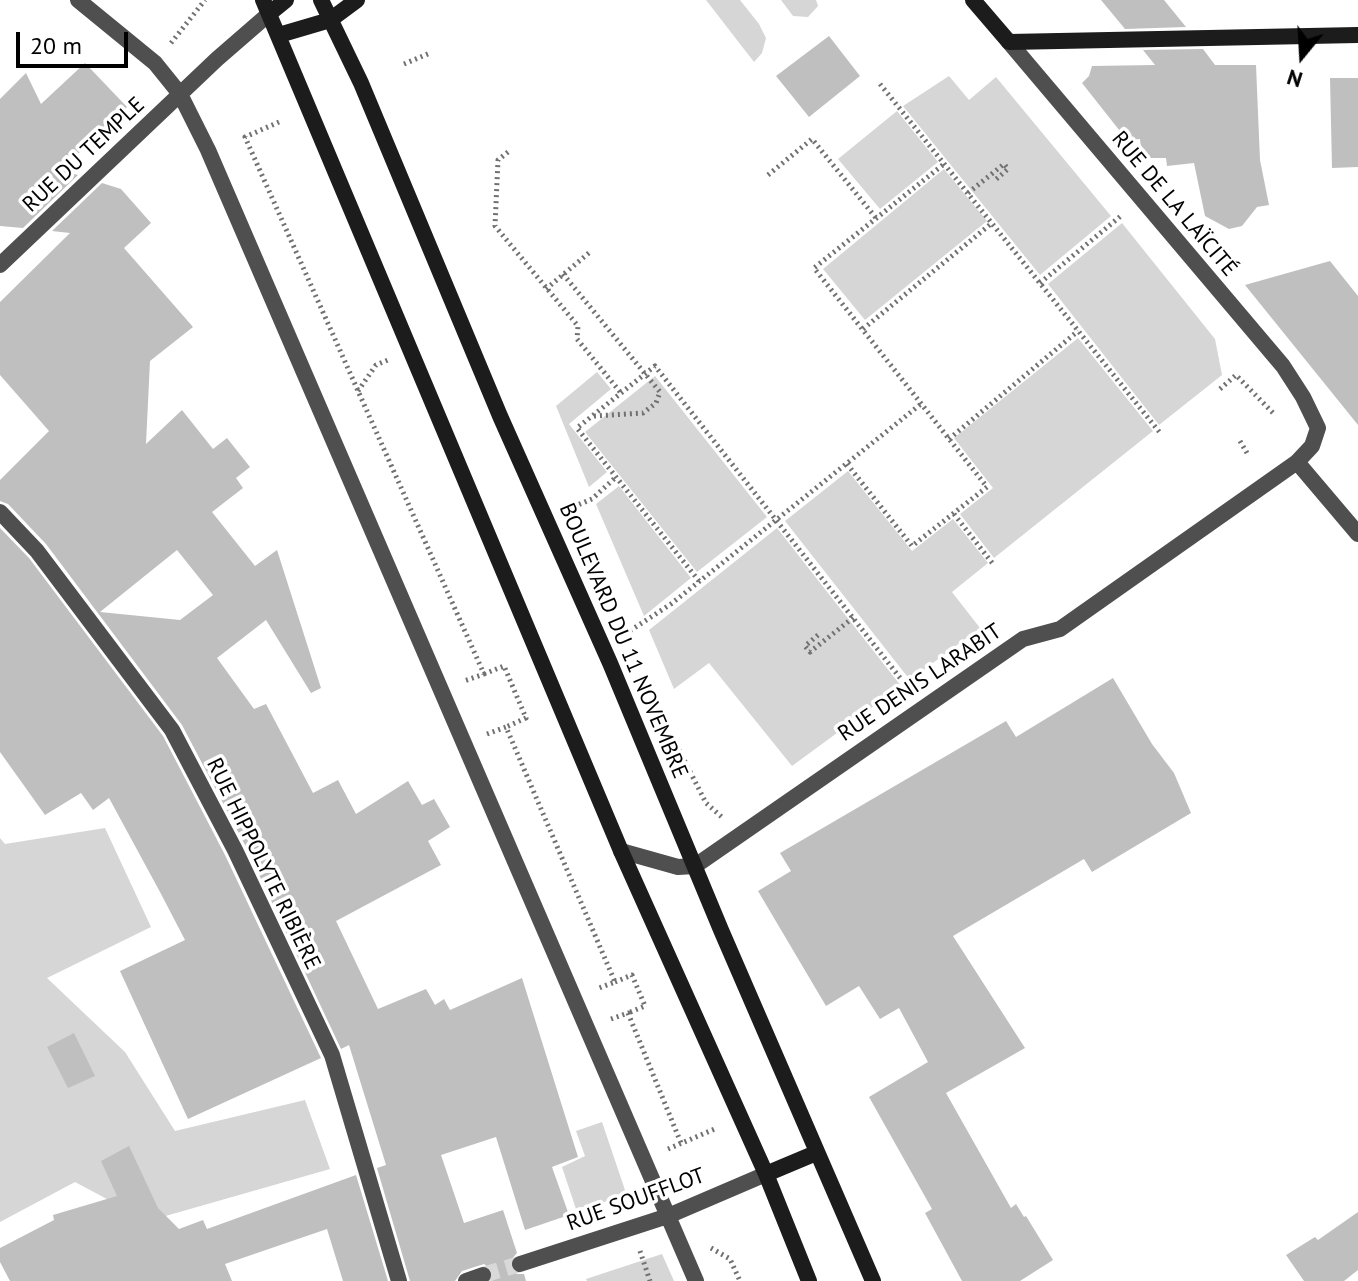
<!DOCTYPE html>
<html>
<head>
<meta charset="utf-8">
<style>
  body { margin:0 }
  #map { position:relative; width:1358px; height:1281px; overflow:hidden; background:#fff; font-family:"PT Sans",sans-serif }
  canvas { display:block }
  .north { position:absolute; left:1262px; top:16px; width:80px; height:80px; -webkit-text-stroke:6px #fff; paint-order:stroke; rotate:198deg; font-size:22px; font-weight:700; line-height:32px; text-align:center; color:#000 }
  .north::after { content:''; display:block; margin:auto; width:28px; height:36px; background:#000; clip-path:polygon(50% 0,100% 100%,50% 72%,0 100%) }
  .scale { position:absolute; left:16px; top:32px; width:112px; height:36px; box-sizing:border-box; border:4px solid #000; border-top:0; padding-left:10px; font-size:24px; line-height:28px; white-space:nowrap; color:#000; -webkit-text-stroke:6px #fff; paint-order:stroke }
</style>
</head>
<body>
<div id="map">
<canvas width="1358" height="1281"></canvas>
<div class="north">N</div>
<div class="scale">20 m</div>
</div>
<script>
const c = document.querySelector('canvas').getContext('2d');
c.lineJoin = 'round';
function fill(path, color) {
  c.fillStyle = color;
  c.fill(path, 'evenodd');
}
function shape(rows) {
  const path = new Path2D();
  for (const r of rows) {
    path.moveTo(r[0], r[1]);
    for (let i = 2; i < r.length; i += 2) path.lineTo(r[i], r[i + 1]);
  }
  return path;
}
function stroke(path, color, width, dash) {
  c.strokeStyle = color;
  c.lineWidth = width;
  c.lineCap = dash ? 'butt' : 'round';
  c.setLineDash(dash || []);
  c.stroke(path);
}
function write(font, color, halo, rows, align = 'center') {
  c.font = font + ' "PT Sans",sans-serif';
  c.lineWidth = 7;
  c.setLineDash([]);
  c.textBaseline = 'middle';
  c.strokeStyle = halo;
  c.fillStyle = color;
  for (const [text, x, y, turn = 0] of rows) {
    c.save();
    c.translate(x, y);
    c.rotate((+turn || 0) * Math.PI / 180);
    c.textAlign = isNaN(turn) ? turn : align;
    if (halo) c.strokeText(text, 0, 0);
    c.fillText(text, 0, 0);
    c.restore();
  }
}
fill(shape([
  [706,0,740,0,759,24,766,38,762,53,754,62],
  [781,0,816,0,818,6,808,17,793,16],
  [949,76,969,100,996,77,1111,216,1040,275,903,106],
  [897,111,938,162,880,209,838,159],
  [944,169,987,221,865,320,823,269],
  [1122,223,1215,339,1222,375,1159,425,1048,284],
  [1078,338,1153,431,994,558,960,514,993,488,954,438],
  [597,372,611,389,569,424,607,472,589,487,556,406],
  [655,376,767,517,697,572,585,432],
  [848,471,912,551,953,519,988,563,952,592,980,628,910,680,785,521],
  [619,486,691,578,644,616,596,504],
  [777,528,901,686,792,766,709,663,674,689,649,630],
  [105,828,151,927,47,978,125,1052,175,1131,305,1100,330,1169,148,1221,75,1182,0,1222,0,838,5,844],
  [602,1122,627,1196,576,1209,562,1167,585,1156,576,1131],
  [662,1254,674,1281,587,1281,586,1279]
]), '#d6d6d6');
fill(shape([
  [1101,0,1164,0,1186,27,1125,29],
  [829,36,860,76,809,117,776,76],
  [1203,49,1215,65,1256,65,1260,160,1269,205,1257,207,1242,226,1229,229,1205,216,1194,163,1167,166,1166,158,1142,158,1140,139,1127,140,1082,83,1089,76,1092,66,1155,65,1143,50],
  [85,63,127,107,61,170,78,175,23,228,0,226,0,99,26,73,41,104],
  [1330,78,1358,78,1358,167,1332,168],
  [102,183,121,189,151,223,124,248,193,327,150,361,146,444,182,410,213,449,227,438,250,467,236,478,243,488,212,512,255,566,277,550,321,688,311,693,266,620,217,658,254,709,266,704,313,793,338,780,356,814,408,781,422,805,434,799,450,827,428,841,441,865,336,921,378,1009,426,989,435,1005,444,999,450,1010,522,978,578,1157,552,1167,569,1215,525,1230,496,1137,441,1155,464,1223,503,1210,517,1253,510,1261,510,1268,517,1274,524,1274,526,1281,492,1281,493,1271,484,1264,462,1271,455,1281,410,1281,377,1168,386,1165,349,1045,341,1049,245,845,182,725,46,544,8,504,0,501,0,480,49,431,0,375,0,302,70,233,52,231],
  [177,550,213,595,180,620,100,612],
  [1330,261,1358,296,1358,425,1245,285],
  [0,528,29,558,163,736,225,855,321,1058,188,1119,120,971,185,940,160,892,109,798,93,810,81,793,45,815,0,752],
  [1113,678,1152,744,1174,773,1191,813,1092,872,1084,859,953,936,1025,1048,946,1093,1011,1208,1016,1204,1024,1217,1026,1216,1053,1260,1020,1281,962,1281,925,1213,932,1209,869,1097,928,1062,899,1008,880,1019,859,986,826,1006,758,891,791,871,780,853,1006,721,1016,737],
  [74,1033,95,1076,68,1088,47,1047],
  [129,1146,158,1208,179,1229,203,1220,207,1229,356,1175,388,1281,343,1281,327,1229,225,1264,232,1281,10,1281,0,1262,0,1248,54,1220,53,1215,117,1196,101,1161],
  [1358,1212,1358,1270,1344,1281,1304,1281,1286,1255,1315,1237,1318,1240]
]), '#bfbfbf');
stroke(shape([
  [483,1275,520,1264]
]), '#d9d9d9', 16, [16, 8]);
stroke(shape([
  [171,43,205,0],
  [404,64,430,53],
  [880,84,1161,434],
  [279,122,245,137,484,674,464,681],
  [508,152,498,160,495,226,578,326,577,339,621,393],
  [768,175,812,139,876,218],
  [968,193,1004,164,1008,169,994,181],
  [563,274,660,392,656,403,643,413,594,416],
  [1040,283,1122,215],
  [546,289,590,252],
  [863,329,992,223],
  [1220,389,1236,375,1275,415],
  [358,391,376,365,388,360],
  [949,439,1078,331],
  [1240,441,1247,453],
  [847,464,912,546,987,487,814,268,944,164],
  [568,509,592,499,616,477],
  [954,514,993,564],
  [699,581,577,428,655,366,908,688],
  [625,634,671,604,921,404],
  [818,635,805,646,810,652,854,617],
  [484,674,504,666,526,718,506,727],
  [487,734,506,727,615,982,599,988,600,991],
  [679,750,706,803,723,818],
  [615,982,632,975,645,1006,628,1013],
  [611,1019,628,1013,681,1143],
  [668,1149,717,1128],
  [711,1248,730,1259,740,1281],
  [640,1251,650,1281]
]), '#717171', 5, [2, 4]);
stroke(shape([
  [78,0,155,63,180,94,208,150,696,1281],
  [0,265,217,59,270,13],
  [1297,462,1358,534],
  [0,512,37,551,172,730,235,850,332,1055,399,1281],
  [621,851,678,867,695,866,1023,639,1060,629,1297,462,1312,446,1318,428,1303,397,1283,366,1009,42],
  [520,1264,668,1216,766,1174],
  [466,1281,483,1275]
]), '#4f4f4f', 16);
stroke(shape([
  [263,0,621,851,766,1174,809,1281],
  [321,0,361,83,500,416,610,663,721,930,873,1281],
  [973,0,1009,42,1358,35],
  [270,13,286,0],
  [279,35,330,20,357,0],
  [766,1174,816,1153]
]), '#1c1c1c', 16);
write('22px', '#000', '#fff', [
  ["RUE DU TEMPLE",84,155,-43],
  ["RUE DE LA LAÏCITÉ",1174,204,50],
  ["BOULEVARD DU 11 NOVEMBRE",623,641,67],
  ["RUE DENIS LARABIT",920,683,-34],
  ["RUE HIPPOLYTE RIBIÈRE",263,864,64],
  ["RUE SOUFFLOT",636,1200,-20]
]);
</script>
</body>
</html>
